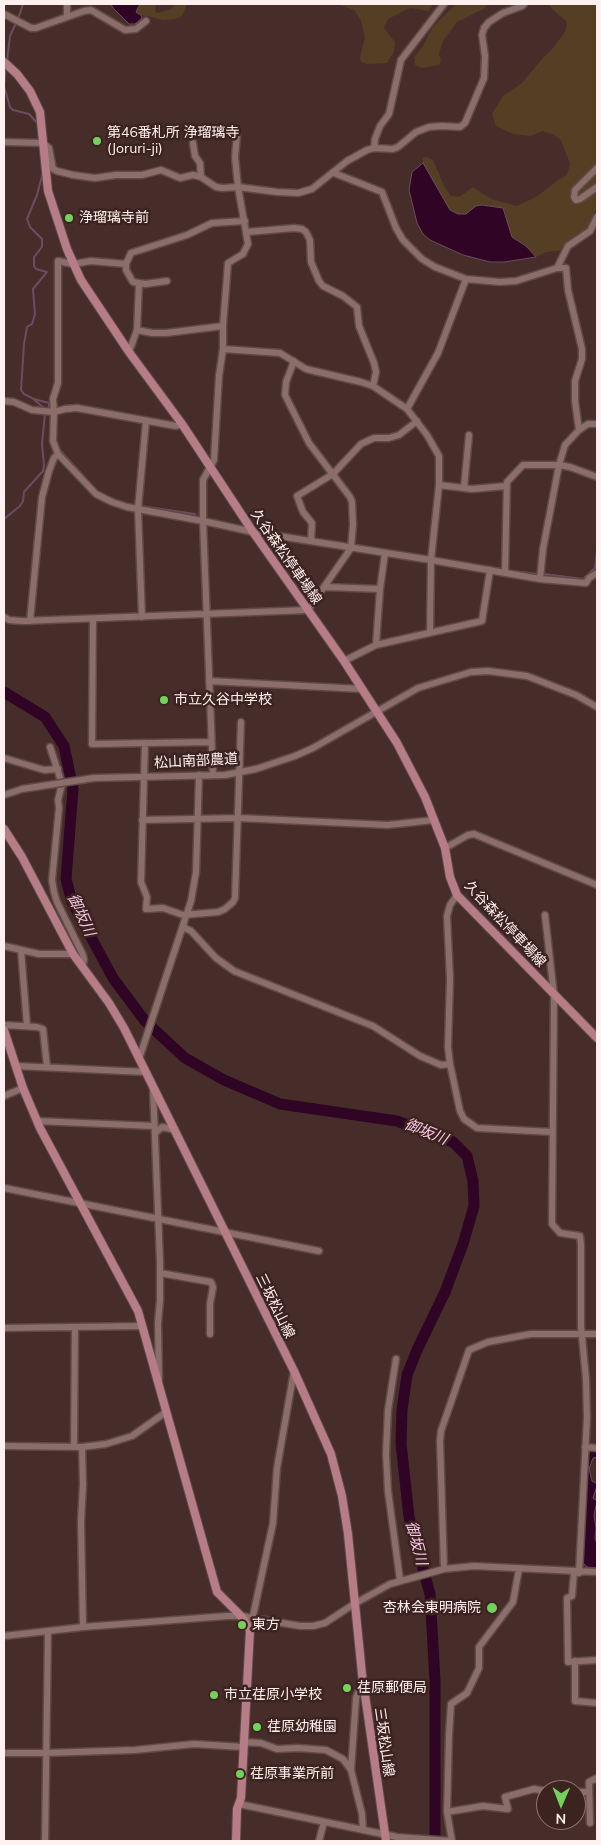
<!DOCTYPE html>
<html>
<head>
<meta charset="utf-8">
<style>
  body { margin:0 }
  #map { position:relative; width:601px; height:1845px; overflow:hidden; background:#462d2a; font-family:Mulish,sans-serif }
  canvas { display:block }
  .frame { position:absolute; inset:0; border:5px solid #fff1ef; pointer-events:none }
  .north { position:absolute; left:536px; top:1780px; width:50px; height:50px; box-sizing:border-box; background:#3c2320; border:1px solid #8a7573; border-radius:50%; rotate:181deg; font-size:14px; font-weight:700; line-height:20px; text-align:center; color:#fff1ef }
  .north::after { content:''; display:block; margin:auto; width:18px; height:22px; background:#74d25c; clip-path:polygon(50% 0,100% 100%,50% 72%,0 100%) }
</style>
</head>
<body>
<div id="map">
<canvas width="601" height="1845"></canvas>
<div class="frame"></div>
<div class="north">N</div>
</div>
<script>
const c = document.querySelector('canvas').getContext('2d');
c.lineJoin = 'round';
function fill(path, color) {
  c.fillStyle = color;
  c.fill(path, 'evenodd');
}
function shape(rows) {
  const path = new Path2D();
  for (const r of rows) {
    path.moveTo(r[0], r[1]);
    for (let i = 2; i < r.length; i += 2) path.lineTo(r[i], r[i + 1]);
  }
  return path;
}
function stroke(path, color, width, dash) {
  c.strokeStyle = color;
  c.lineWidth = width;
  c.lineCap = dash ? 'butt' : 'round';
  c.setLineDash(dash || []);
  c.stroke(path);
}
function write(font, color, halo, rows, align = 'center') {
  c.font = font + ' Mulish,"Noto Sans JP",sans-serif';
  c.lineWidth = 5;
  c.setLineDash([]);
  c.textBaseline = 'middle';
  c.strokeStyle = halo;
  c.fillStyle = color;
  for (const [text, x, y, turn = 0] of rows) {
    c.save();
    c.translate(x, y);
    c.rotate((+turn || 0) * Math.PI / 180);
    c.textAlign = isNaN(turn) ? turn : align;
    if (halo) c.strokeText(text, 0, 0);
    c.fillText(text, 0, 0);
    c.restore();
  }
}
fill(shape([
  [140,4,156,4,155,12,159,13,171,9,175,4,187,4,182,16,175,19,163,20,138,14,136,12],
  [337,4,432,4,432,6,429,11,410,8,388,19,384,28,395,42,394,52,387,63,367,64,361,62,360,57,365,38,361,20,354,10],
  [456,4,487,4,485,8,457,22,443,41,439,54,441,61,439,65,422,68,415,65,414,57,423,46,432,28],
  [549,4,597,4,597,207,585,237,577,246,571,249,546,252,536,257,526,246,512,237,507,225,505,211,476,206,466,214,458,214,450,210,423,163,423,158,427,157,433,160,444,186,451,196,459,197,473,187,491,199,517,206,536,197,558,180,567,175,570,164,561,140,554,135,543,131,530,136,513,134,496,126,492,114,503,96,522,83,541,60,554,47,566,30,567,22,552,9]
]), '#543f24');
const water = shape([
  [111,4,140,4,136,12,142,16,141,19,135,24,129,24,113,8,111,4],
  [423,163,450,210,458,214,466,214,476,206,482,205,503,208,512,237,526,246,536,257,504,262,490,262,463,255,430,240,423,234,417,223,409,190,412,172,423,163],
  [590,1451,597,1451,597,1457,593,1458,589,1469,592,1481,596,1483,597,1486,593,1498,597,1501,594,1515,596,1528,595,1538,597,1544,597,1568,587,1567,582,1562,588,1456,590,1451]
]);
fill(water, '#300424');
stroke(water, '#6e4b61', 1);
stroke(shape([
  [18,19,23,4],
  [7,61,10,36,16,23],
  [6,68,4,86,10,107,13,110,29,114,37,123],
  [43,172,37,195,27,219,30,227,42,239,42,247,34,257,34,266,36,269,47,272,33,289,35,314,32,324,27,327,24,344,21,390,24,394,32,398,44,408],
  [34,399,49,403,49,408],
  [57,422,57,416],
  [59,449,97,491,102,494],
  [141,506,195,514],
  [4,519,20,506,23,501,24,492,43,471,44,465,42,444,45,413],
  [230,524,240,526],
  [511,571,538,574],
  [544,574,583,579,595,568,597,550]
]), '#6e4b61', 2);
stroke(shape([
  [4,692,45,717,64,746,73,789,66,879,72,902,113,978,145,1021,185,1058,224,1080,280,1104,397,1121,453,1142,467,1156,473,1181,474,1206,463,1244,445,1292,417,1350,407,1375,402,1410,401,1443,409,1517,430,1594,435,1680,435,1841]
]), '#300424', 11);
const minor = shape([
  [4,14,31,28,36,28,84,11,91,10,125,30,136,29,146,21],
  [67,17,67,4],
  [237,135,235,157,238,187,277,192,298,193,312,189,347,161,367,150,374,148,393,149,398,147,416,132,429,127,442,126,460,127,465,123,484,78,485,56,482,35,484,28,489,22,503,13,522,6,524,4],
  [4,142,43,143,49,148,53,169,57,171,73,175,95,178,116,175,142,175,161,170,180,178,193,175,201,177,216,187,222,188,238,187,248,244,243,254,228,263,223,326,223,349,280,353,306,369,361,382,373,386,407,409,427,435,439,456,439,485,431,560,540,579,586,583,589,578,597,573],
  [193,143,195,156,200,163,201,177],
  [374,148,375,139,380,126,389,114,401,60,444,4],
  [597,168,575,190,574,197,576,200,580,199,597,187],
  [334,173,382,192,396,228,403,240,422,259,435,267,466,279,500,282,516,281,557,268,566,268,568,290,582,349,582,359,575,381,575,401,579,430],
  [247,232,294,228,302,229,306,232,310,240,311,262,319,281,323,286,343,296,357,307,359,326,374,363,376,372,373,386],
  [126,264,91,261,73,264,58,261,58,383,53,399,54,412,65,409,77,408,176,426,182,424],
  [557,268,568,246,590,231,597,217],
  [167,281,145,284,133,282,126,270,126,264,131,253,187,235,212,223,245,221],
  [137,330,139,284],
  [129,352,137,330,152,333,166,333,223,326],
  [4,401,14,402,32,410,54,412,53,441,58,454,96,494,112,502,127,507,203,521,253,532,431,560,430,633],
  [407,409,438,353,466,279],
  [439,485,472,489,506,486],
  [464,488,469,435],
  [311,541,312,523,303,512,297,496,333,474,361,444,374,438,389,438,399,435,417,421],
  [505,573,507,482,523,465,559,465,570,467,597,477],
  [540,579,543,549,559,465,565,445,579,430,588,424,597,424],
  [325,587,380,589],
  [4,617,9,620,22,621,308,610,351,548,353,525,352,502,350,497,309,443,285,395,286,382,294,361],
  [142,617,138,509,146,421],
  [93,619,92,744,211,742],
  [30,621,42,497,49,471,54,458,58,454],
  [376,645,380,589,385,553],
  [344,661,376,645,482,621,490,570],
  [209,681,361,689],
  [145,743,141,882,147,897,146,909,163,908,183,915,218,912,225,909,233,902,235,898,241,722],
  [50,747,62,784,58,800,59,808,52,880,54,892,57,902,83,955,84,960,82,966],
  [4,758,44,770,58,769],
  [213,775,203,521,203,480,214,460,219,376,223,349],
  [94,778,225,775,256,769,295,756,313,748,418,688,471,672,488,671,527,676,576,695,597,707],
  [4,795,22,789,55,784],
  [142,820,239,818,388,825,434,820],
  [445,848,468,835,474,834,597,885],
  [457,895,450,905,447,916,450,979,448,1047,450,1064,460,1111,464,1119,477,1128,552,1132],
  [545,915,554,995,552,1224,560,1233,580,1236,581,1245,581,1326,586,1379,587,1418,579,1573],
  [183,927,191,931,216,958,234,971,373,1026,420,1056,441,1065,450,1064],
  [4,946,39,954,73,954],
  [21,950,27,1026],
  [4,1025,37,1027,43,1029,47,1067],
  [139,1059,191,901,196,872,199,775],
  [16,1066,146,1072],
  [153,1088,160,1262,160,1300,158,1323,159,1380],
  [4,1096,23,1088],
  [37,1121,154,1126],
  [155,1133,162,1127,175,1130],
  [4,1188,319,1251],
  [160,1273,211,1282,213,1287,210,1304,210,1334],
  [4,1328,142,1326],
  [396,1359,388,1410,386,1454,388,1491,400,1580],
  [4,1446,82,1447,106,1444,132,1436,166,1412],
  [74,1447,75,1327],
  [82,1447,83,1484,81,1522,83,1627],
  [585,1447,597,1448],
  [444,1569,440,1441,441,1431,469,1350,488,1342,531,1334,597,1334],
  [574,1572,572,1596,567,1598,568,1662,597,1660],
  [250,1630,273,1523,277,1468,294,1371],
  [4,1636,83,1627,227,1616,241,1616,300,1626,313,1626,325,1623,354,1604,390,1584,444,1569,474,1566,597,1572],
  [575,1661,575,1701,597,1703],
  [243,1742,261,1743,277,1749,298,1748,326,1750,343,1759,351,1770,362,1814,363,1830],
  [4,1753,45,1753,135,1750,194,1744,243,1747],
  [351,1770,356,1698,359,1690,364,1686],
  [576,1792,589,1792],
  [239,1804,397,1837,451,1841],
  [447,1812,483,1806,508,1809,505,1797,534,1789,546,1791],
  [590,1823,589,1782,597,1778],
  [45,1841,48,1631],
  [319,1841,324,1822],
  [452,1841,447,1812,449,1735,451,1704,467,1693,479,1668,479,1647,513,1602,519,1569]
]);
const major = shape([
  [4,62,17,74,30,91,40,112,48,191,67,249,81,280,129,352,182,424,253,532,344,661,397,743,425,797,434,820,445,848,450,877,457,895,597,1038],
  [4,829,22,857,73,954,109,1003,124,1028,294,1371,331,1454,342,1496,348,1534,362,1674,386,1841],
  [4,1030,23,1088,40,1128,138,1311,217,1592,241,1616,250,1630,241,1798,237,1809,236,1841]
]);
stroke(minor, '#5f4a47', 9);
stroke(major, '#5f4a47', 10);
stroke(minor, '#8b6d69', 6);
stroke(major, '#b77d86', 8);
const minorBridge = shape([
  [55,784,94,778]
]);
stroke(minorBridge, '#5f4a47', 9, []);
stroke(minorBridge, '#8b6d69', 6);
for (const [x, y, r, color] of [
  [97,141,5,"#74d25c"],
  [69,218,5,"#74d25c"],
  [164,700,5,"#74d25c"],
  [492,1608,6,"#74d25c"],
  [242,1625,5,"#74d25c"],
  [347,1688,5,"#74d25c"],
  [214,1695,5,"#74d25c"],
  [257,1727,5,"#74d25c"],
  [240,1774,5,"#74d25c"]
]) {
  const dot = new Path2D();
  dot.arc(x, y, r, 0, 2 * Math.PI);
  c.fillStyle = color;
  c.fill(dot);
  stroke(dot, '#3c2320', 2);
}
write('14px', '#fff1ef', '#3c2320', [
  ["第46番札所 浄瑠璃寺",107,133],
  ["(Joruri-ji)",107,149],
  ["浄瑠璃寺前",79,218],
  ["市立久谷中学校",174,700],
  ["杏林会東明病院",481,1608,"right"],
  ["東方",252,1625],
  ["荏原郵便局",357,1688],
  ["市立荏原小学校",224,1695],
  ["荏原幼稚園",267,1727],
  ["荏原事業所前",250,1774]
], 'left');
write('14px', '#fff1ef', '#3c2320', [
  ["久谷森松停車場線",286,557,55],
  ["松山南部農道",196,761,-3],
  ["久谷森松停車場線",505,924,47],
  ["三坂松山線",275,1306,64],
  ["三坂松山線",384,1742,82]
]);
write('italic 15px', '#f6c6e4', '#3c2320', [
  ["御坂川",81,915,65],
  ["御坂川",426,1132,22],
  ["御坂川",416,1543,75]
]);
</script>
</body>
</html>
